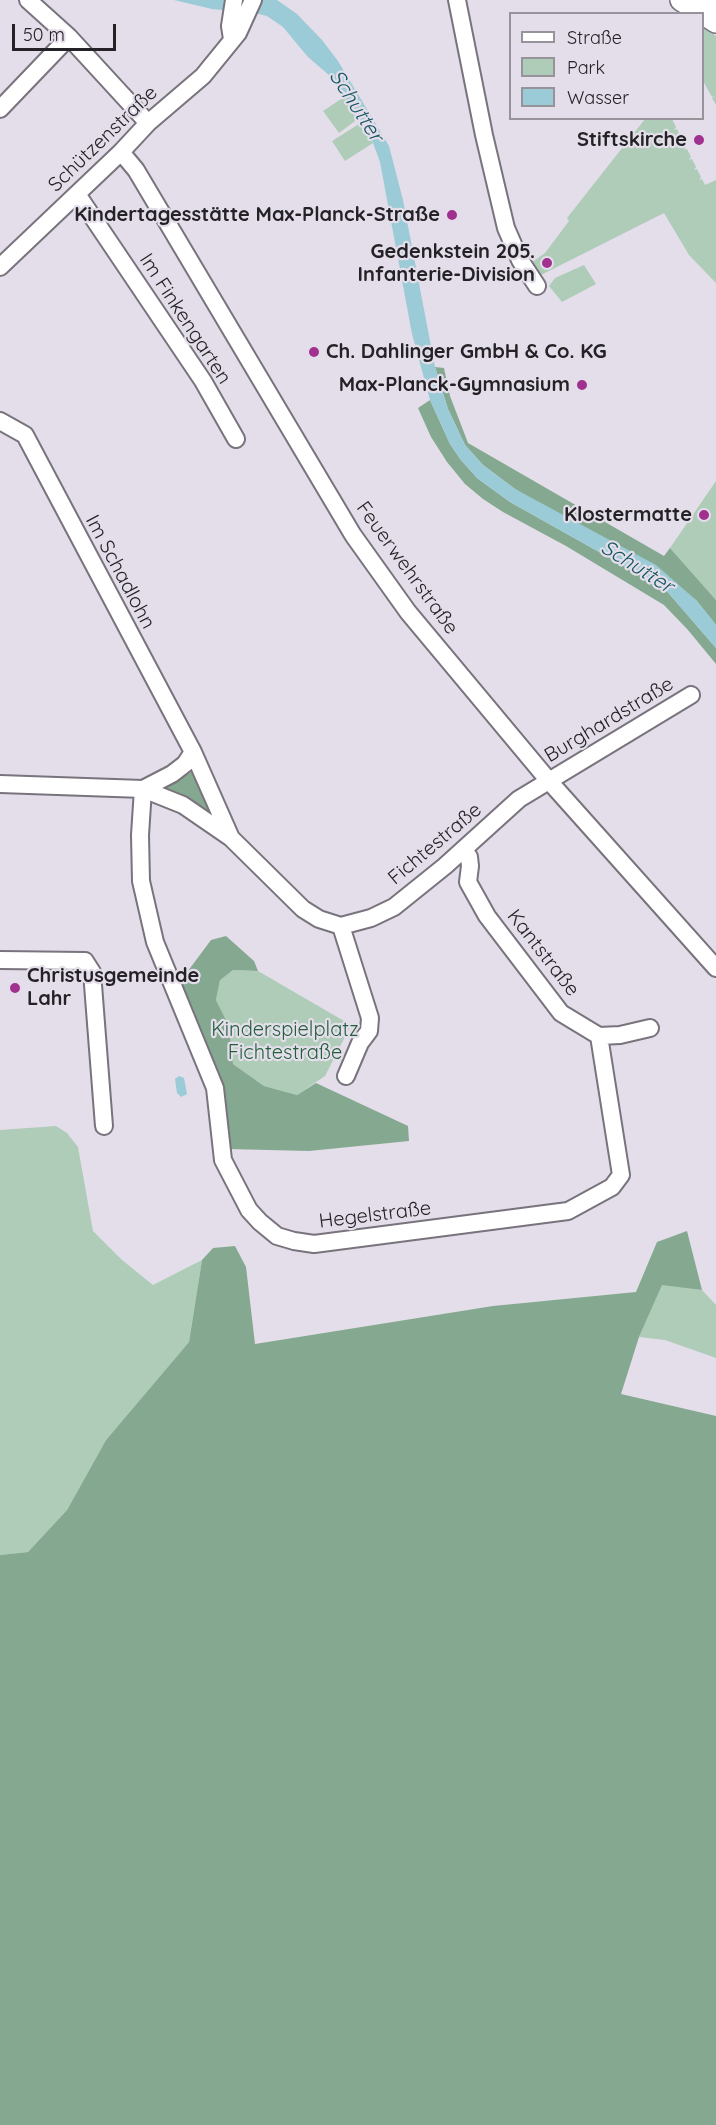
<!DOCTYPE html>
<html>
<head>
<meta charset="utf-8">
<style>
  body { margin:0 }
  #map { position:relative; width:716px; height:2125px; overflow:hidden; background:#e3dee9; font-family:Quicksand,sans-serif }
  canvas { display:block }
  .legend { position:absolute; left:509px; top:12px; width:195px; height:108px; box-sizing:border-box; background:#e3dee9; border:2px solid #97939b; margin:0; padding:8px 10px; list-style:none; font-size:18px; color:#242226 }
  .legend li { display:flex; align-items:center; gap:12px; height:30px }
  .legend b { width:30px; border:2px solid #97939b }
  .scale { position:absolute; left:12px; top:24px; width:104px; height:27px; box-sizing:border-box; border:3px solid #242226; border-top:0; padding-left:8px; font-size:18px; line-height:21px; white-space:nowrap; color:#242226; -webkit-text-stroke:4px #e3dee9; paint-order:stroke }
</style>
</head>
<body>
<div id="map">
<canvas width="716" height="2125"></canvas>
<ul class="legend">
<li><b style="height:8px;background:#fff"></b>Straße</li>
<li><b style="height:16px;background:#afccb8"></b>Park</li>
<li><b style="height:16px;background:#9bcbd6"></b>Wasser</li>
</ul>
<div class="scale">50 m</div>
</div>
<script>
const c = document.querySelector('canvas').getContext('2d');
c.lineJoin = 'round';
function fill(path, color) {
  c.fillStyle = color;
  c.fill(path, 'evenodd');
}
function shape(rows) {
  const path = new Path2D();
  for (const r of rows) {
    path.moveTo(r[0], r[1]);
    for (let i = 2; i < r.length; i += 2) path.lineTo(r[i], r[i + 1]);
  }
  return path;
}
function stroke(path, color, width, dash) {
  c.strokeStyle = color;
  c.lineWidth = width;
  c.lineCap = dash ? 'butt' : 'round';
  c.setLineDash(dash || []);
  c.stroke(path);
}
function write(font, color, halo, rows, align = 'center') {
  c.font = font + ' Quicksand,sans-serif';
  c.lineWidth = 4.5;
  c.setLineDash([]);
  c.textBaseline = 'middle';
  c.strokeStyle = halo;
  c.fillStyle = color;
  for (const [text, x, y, turn = 0] of rows) {
    c.save();
    c.translate(x, y);
    c.rotate((+turn || 0) * Math.PI / 180);
    c.textAlign = isNaN(turn) ? turn : align;
    if (halo) c.strokeText(text, 0, 0);
    c.fillText(text, 0, 0);
    c.restore();
  }
}
fill(shape([
  [703,27,716,36,716,105,712,98,715,96,712,97,703,81],
  [344,97,359,118,339,133,323,111],
  [645,119,672,119,676,127,674,130,677,129,681,138,679,139,682,140,686,147,684,150,687,149,691,157,689,160,692,159,696,167,694,170,697,169,701,177,699,180,702,179,705,185,716,180,716,283,689,255,664,213,539,276,531,263,545,253,569,221,567,218],
  [362,122,373,143,345,161,332,141],
  [584,265,596,284,562,302,549,286,555,278],
  [716,481,716,600,670,548],
  [233,970,258,971,351,1025,325,1076,297,1095,264,1086,233,1064,229,1026,216,1000,220,979],
  [56,1126,67,1133,78,1147,93,1231,122,1260,153,1285,202,1260,189,1342,106,1440,67,1510,28,1552,0,1555,0,1130],
  [662,1284,702,1290,716,1305,716,1358,665,1340,639,1337]
]), '#afccb8');
fill(shape([
  [435,367,444,368,450,396,468,443,664,556,670,548,716,600,716,625,696,600,515,489,483,465,465,445,448,409],
  [430,400,450,444,461,460,477,478,510,502,665,589,716,648,716,664,688,630,664,605,566,546,503,512,483,499,465,484,447,462,431,437,418,408],
  [194,771,209,807,206,811,164,787],
  [226,936,254,961,258,971,233,970,220,980,216,1000,229,1026,233,1064,264,1086,297,1095,316,1083,408,1126,409,1141,309,1151,228,1149,179,983,211,940],
  [687,1231,702,1290,662,1285,639,1337,621,1394,716,1416,716,2125,0,2125,0,1555,28,1552,67,1510,106,1440,189,1342,202,1260,213,1248,235,1246,246,1267,255,1344,493,1306,636,1292,657,1242]
]), '#85a990');
fill(shape([
  [174,0,277,0,297,14,322,40,338,61,389,146,403,200,435,367,448,409,465,445,483,465,515,489,656,565,696,600,716,625,716,648,665,589,510,502,477,478,461,460,450,444,430,400,412,334,380,162,373,143,362,122,330,76,308,57,283,27,267,16,255,13,212,9],
  [179,1076,184,1078,187,1094,181,1097,177,1093,175,1079]
]), '#9bcbd6');
const minor = shape([
  [28,0,69,37,148,123],
  [457,0,484,135,506,228,520,260,537,286],
  [232,39,230,26,234,0],
  [0,109,69,37],
  [121,152,136,170,353,535,408,612,549,781,716,968],
  [77,194,203,381,236,439],
  [0,267,121,152,148,123,203,76,238,33,253,0],
  [0,421,25,435,193,752],
  [0,784,143,789,183,805,231,838,303,909,319,919,341,926,371,918,394,907,445,866,519,799,691,695],
  [231,838,193,752,185,764,172,774,143,789,140,835,141,881,155,942,215,1088,223,1160,249,1210,260,1222,277,1236,294,1241,314,1244,568,1211,612,1187,621,1175,599,1036],
  [464,849,469,857,470,866,468,882,487,916,561,1013,599,1036,620,1035,650,1028],
  [341,926,370,1018,369,1031,360,1043,346,1076],
  [0,960,85,961,92,972,104,1126]
]);
const major = shape([
  [681,0,716,22],
  [710,0,716,4]
]);
stroke(minor, '#78737c', 20);
stroke(major, '#78737c', 24);
stroke(minor, '#fff', 16);
stroke(major, '#fff', 21);
for (const [x, y, r, color] of [
  [699,140,6,"#a1318f"],
  [452,215,6,"#a1318f"],
  [547,263,6,"#a1318f"],
  [314,352,6,"#a1318f"],
  [582,385,6,"#a1318f"],
  [704,515,6,"#a1318f"],
  [15,988,6,"#a1318f"]
]) {
  const dot = new Path2D();
  dot.arc(x, y, r, 0, 2 * Math.PI);
  c.fillStyle = color;
  c.fill(dot);
  stroke(dot, '#e3dee9', 2);
}
write('20px', '#242226', '#e3dee9', [
  ["Schützenstraße",103,139,-44],
  ["Im Finkengarten",185,319,57],
  ["Feuerwehrstraße",407,568,54],
  ["Im Schadlohn",120,572,62],
  ["Burghardstraße",609,720,-31],
  ["Fichtestraße",435,844,-40],
  ["Kantstraße",543,953,52],
  ["Hegelstraße",375,1215,-7]
]);
write('bold 20px', '#242226', '#e3dee9', [
  ["Stiftskirche",687,140],
  ["Kindertagesstätte Max-Planck-Straße",440,215],
  ["Gedenkstein 205.",535,252],
  ["Infanterie-Division",535,275],
  ["Ch. Dahlinger GmbH & Co. KG",326,352,"left"],
  ["Max-Planck-Gymnasium",570,385],
  ["Klostermatte",692,515],
  ["Christusgemeinde",27,976,"left"],
  ["Lahr",27,999,"left"]
], 'right');
write('20px', '#235e3c', '#e3dee9', [
  ["Kinderspielplatz",285,1030],
  ["Fichtestraße",285,1053]
]);
write('italic 21px', '#145763', '#e3dee9', [
  ["Schutter",356,106,57],
  ["Schutter",637,567,32]
]);
</script>
</body>
</html>
